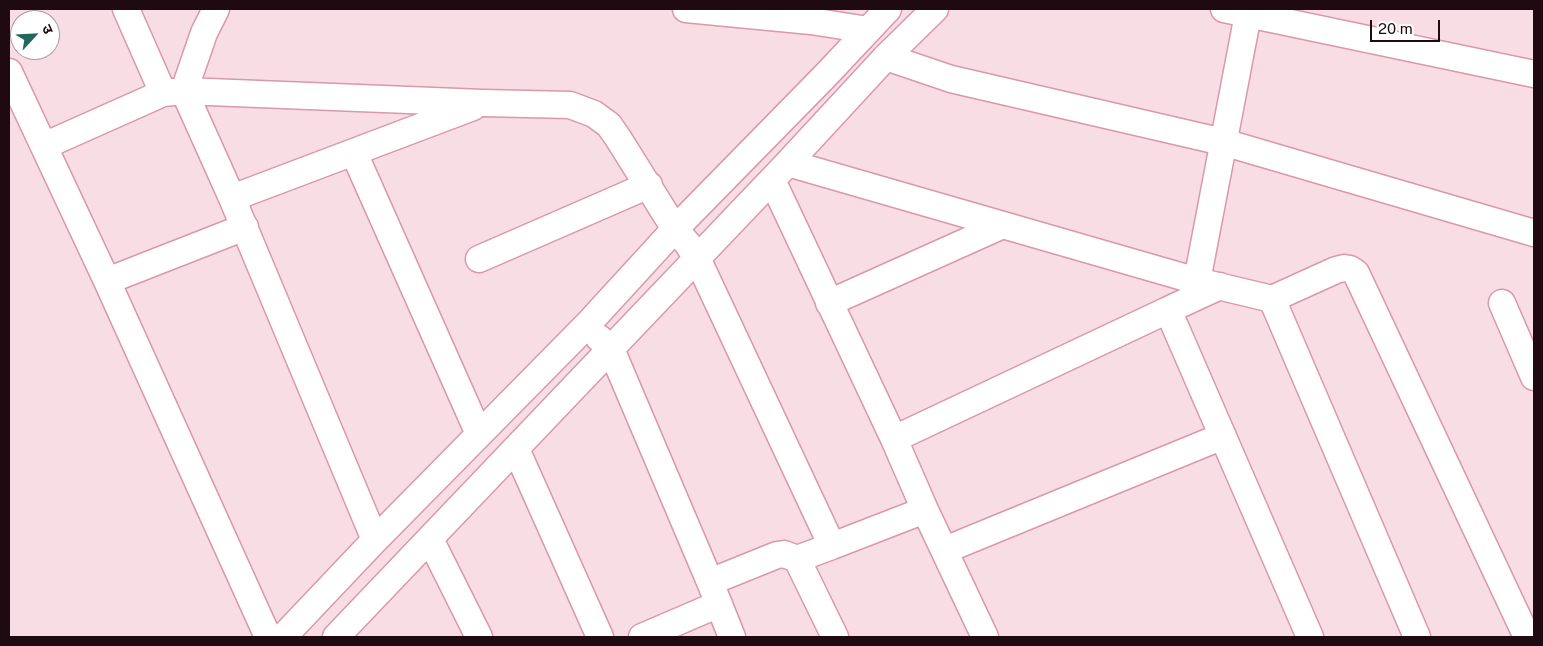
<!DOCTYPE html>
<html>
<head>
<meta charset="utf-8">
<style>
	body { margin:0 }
	#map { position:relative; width:1543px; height:646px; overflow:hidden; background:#f9dde5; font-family:"Public Sans","Noto Sans Devanagari",sans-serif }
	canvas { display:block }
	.frame { position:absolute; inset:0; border:10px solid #200a12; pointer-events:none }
	.north { position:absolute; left:10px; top:10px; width:50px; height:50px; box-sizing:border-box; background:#fff; border:1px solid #a69da0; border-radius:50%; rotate:65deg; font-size:14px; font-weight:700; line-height:20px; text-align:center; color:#200a12 }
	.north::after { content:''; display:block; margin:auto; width:18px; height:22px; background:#21675b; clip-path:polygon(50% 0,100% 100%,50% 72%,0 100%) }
	.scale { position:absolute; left:1370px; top:20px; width:70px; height:22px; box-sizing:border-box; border:2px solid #200a12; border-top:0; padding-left:6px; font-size:15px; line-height:18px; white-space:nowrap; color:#200a12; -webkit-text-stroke:4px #fff; paint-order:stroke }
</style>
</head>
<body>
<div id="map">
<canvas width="1543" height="646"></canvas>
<div class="frame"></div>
<div class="north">उ</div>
<div class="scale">20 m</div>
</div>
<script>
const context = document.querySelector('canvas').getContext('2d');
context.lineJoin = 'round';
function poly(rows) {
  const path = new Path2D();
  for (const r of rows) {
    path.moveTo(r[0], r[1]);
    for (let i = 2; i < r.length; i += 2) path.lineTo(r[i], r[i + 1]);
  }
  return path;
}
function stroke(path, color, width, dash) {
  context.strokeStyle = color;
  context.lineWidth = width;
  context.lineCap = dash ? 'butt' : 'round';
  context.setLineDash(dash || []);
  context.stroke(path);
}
const minor = poly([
	[126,9,163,93],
	[216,9,204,33,184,91,232,198,375,540,283,637],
	[686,9,811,21,868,30],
	[1224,9,1534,74],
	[1249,9,1197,281,1272,299,1417,637],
	[886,57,951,79,1223,142,1534,233],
	[9,72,107,281,268,637],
	[44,146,163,93,184,91,483,103,570,105,594,114,609,125,618,138,675,229,687,243,697,258,832,546,797,559,835,637],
	[354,153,479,434],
	[788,163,1197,281],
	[772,180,894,439],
	[232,198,473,107],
	[479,259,649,185],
	[107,281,245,227],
	[1220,286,1168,310,1310,637],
	[1272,299,1336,270,1344,268,1350,269,1356,273,1527,637],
	[829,303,1003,225],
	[1502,303,1534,377],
	[599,338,611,349,710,582,732,637],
	[516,449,600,637],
	[430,539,479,637],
	[375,540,587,325,675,229,827,74,888,9],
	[832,546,925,510],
	[945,550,1223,436],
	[710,582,777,555,784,554,797,559],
	[336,637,788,163,886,57,935,9],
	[642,637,719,604],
	[985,637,925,510,894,439,1168,310]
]);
stroke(minor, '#d998ac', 29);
stroke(minor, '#fff', 26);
</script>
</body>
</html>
